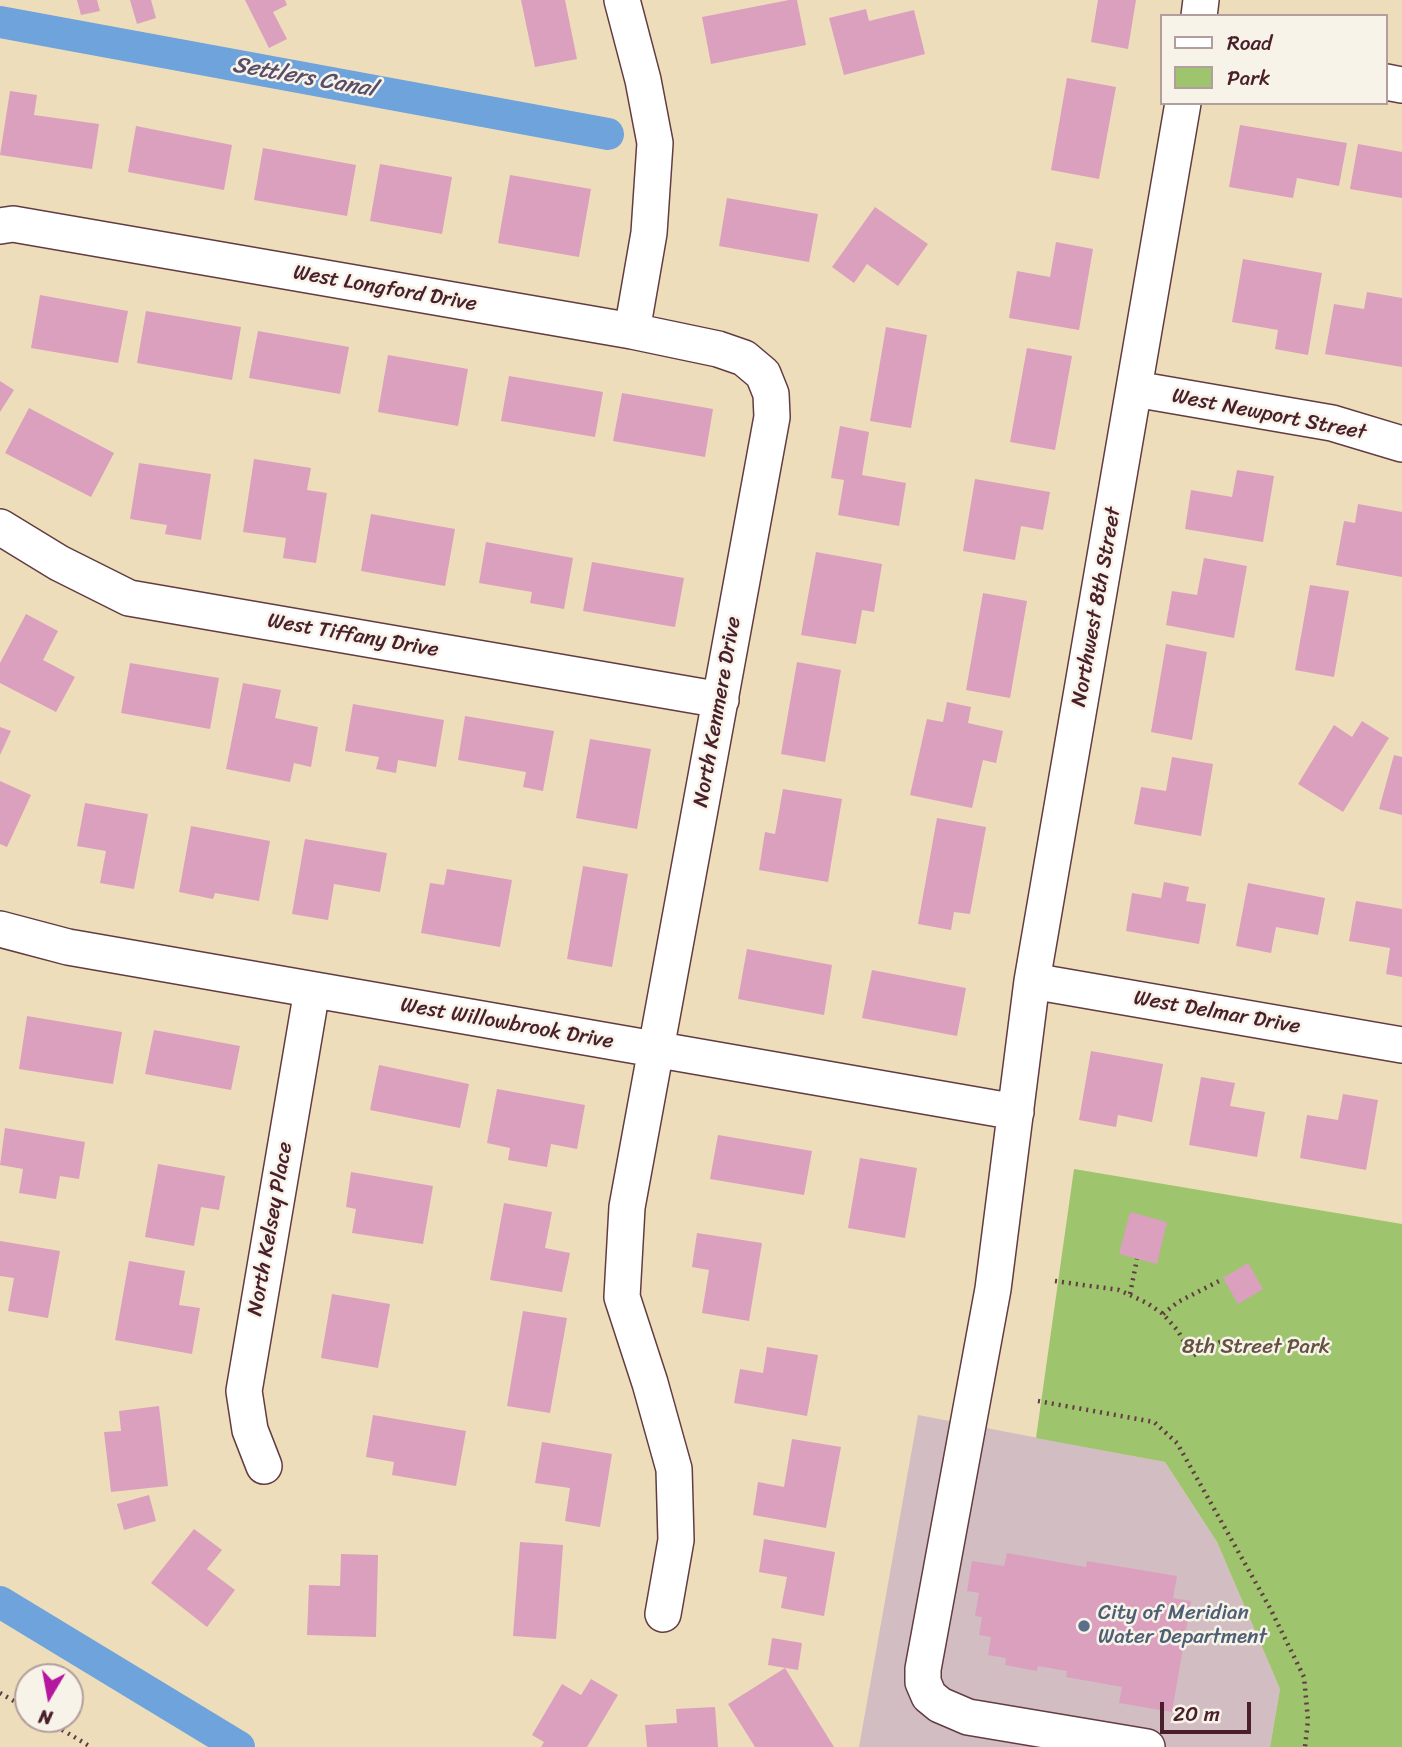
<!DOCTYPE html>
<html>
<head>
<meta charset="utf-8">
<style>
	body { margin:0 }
	#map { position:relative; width:1402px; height:1747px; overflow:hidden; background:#edb; font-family:Sriracha,sans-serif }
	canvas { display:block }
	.legend { position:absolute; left:1160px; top:14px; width:228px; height:91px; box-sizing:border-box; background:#f7f3e8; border:2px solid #b29e9c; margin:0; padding:9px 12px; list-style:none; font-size:21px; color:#4a1f2b }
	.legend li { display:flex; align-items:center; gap:14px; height:35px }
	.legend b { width:35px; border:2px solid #b29e9c }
	.north { position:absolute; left:14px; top:1663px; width:70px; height:70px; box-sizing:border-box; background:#f7f3e8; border:2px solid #b29e9c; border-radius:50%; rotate:190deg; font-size:19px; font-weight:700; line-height:28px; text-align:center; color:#4a1f2b }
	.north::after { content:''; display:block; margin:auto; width:24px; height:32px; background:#b5179e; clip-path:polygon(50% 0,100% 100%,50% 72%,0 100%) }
	.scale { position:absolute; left:1160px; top:1702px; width:91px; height:32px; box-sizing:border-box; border:4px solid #4a1f2b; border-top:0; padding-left:9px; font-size:21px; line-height:24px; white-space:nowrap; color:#4a1f2b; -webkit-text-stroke:5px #f7f3e8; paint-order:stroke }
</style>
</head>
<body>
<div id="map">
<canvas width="1402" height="1747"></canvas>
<ul class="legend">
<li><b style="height:9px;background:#fff"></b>Road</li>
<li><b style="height:19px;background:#9fc46e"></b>Park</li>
</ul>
<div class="north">N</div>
<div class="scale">20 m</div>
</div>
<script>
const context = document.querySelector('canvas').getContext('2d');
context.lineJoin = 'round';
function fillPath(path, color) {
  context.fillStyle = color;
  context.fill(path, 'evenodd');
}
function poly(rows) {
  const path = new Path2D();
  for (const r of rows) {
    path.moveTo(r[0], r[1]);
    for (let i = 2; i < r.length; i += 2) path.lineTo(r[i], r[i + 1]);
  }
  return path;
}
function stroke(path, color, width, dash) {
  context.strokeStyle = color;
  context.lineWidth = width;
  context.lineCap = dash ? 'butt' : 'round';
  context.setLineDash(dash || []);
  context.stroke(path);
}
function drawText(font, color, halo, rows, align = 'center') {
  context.font = font + ' Sriracha,sans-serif';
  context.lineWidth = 5;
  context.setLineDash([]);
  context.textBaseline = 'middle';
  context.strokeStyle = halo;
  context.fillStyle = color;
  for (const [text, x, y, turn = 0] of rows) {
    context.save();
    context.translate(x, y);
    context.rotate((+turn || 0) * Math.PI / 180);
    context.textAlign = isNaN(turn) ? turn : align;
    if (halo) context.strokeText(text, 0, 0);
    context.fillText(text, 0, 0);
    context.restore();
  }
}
const industrial = poly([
	[918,1415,1165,1462,1217,1542,1280,1689,1270,1747,859,1747]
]);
const green = poly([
	[1074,1169,1402,1224,1402,1747,1270,1747,1280,1689,1217,1542,1165,1462,1036,1438]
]);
const canal = poly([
	[0,22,608,134],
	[0,1602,239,1747]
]);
const building = poly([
	[77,0,97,0,100,11,81,15],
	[130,0,151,0,156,18,137,24],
	[245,0,285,0,287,5,273,12,287,39,269,48],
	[521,0,565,0,577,59,535,67],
	[789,0,797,0,806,45,711,64,702,17],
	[1098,0,1136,0,1128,49,1091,42],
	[866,9,869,21,914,10,925,54,844,75,829,18],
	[1067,78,1116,87,1099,179,1051,170],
	[10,91,37,95,34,115,99,124,92,169,0,155],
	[1240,125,1347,143,1339,186,1297,178,1293,198,1229,187],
	[136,126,232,145,224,190,128,172],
	[1358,144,1402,152,1402,198,1350,189],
	[263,148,356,165,347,216,254,200],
	[380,164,452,177,442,234,370,221],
	[510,175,591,189,579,257,498,243],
	[727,198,818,214,809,262,719,246],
	[875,207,928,244,898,286,867,264,854,283,832,267],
	[1056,242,1093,249,1079,330,1009,318,1017,271,1050,277],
	[1243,259,1322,273,1308,355,1275,349,1278,330,1232,322],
	[1367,292,1402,298,1402,367,1325,354,1334,304,1364,309],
	[40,295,128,311,118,363,31,348],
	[146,311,241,327,232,380,137,363],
	[886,327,927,335,911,428,870,421],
	[258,331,349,347,340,394,249,378],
	[1027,348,1072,356,1055,450,1010,442],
	[388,355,468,369,458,426,378,412],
	[509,376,603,392,595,437,501,421],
	[0,381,14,390,0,412],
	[622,393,713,409,705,457,613,441],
	[29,408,114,453,91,497,5,453],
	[840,426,869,432,862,475,906,483,899,526,838,515,844,480,831,478],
	[254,459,311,468,307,490,327,493,316,563,283,558,286,538,243,532],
	[139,463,211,474,201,540,165,534,167,525,130,519],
	[1237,470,1274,476,1263,542,1185,529,1191,490,1232,497],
	[975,479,1050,492,1043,530,1021,526,1015,560,963,551],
	[1358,504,1402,512,1402,577,1336,565,1344,521,1355,523],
	[371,514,455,529,445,586,361,571],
	[486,542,573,558,564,609,530,603,532,592,479,583],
	[816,552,882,564,874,612,862,610,856,644,801,635],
	[1204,558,1247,566,1234,638,1166,625,1172,591,1197,595],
	[592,562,684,578,675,627,583,611],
	[1310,585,1349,591,1334,677,1295,670],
	[983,593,1027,601,1010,698,966,690],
	[26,614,58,631,43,660,75,677,56,712,0,683,0,663],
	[1166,644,1207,652,1192,740,1151,732],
	[797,662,841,670,825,762,781,754],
	[130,663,219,678,210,729,121,713],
	[243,683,281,690,275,718,318,727,311,767,294,763,290,782,226,769],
	[947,702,971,707,968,723,1003,731,996,763,983,760,972,808,910,795,927,719,943,722],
	[353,704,444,720,436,767,398,760,396,773,376,769,379,757,345,751],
	[465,716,554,731,543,791,523,787,526,772,458,760],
	[1362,721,1389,738,1343,812,1298,784,1334,725,1352,737],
	[0,727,11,731,0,755],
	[590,739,651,749,637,829,576,818],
	[1394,755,1402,757,1402,815,1379,809],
	[1172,757,1213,764,1201,836,1134,824,1141,787,1166,791],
	[0,781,31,795,7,847,0,844],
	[783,789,842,799,828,882,759,870,765,832,775,834],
	[85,803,148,814,134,889,100,883,106,851,77,846],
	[937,818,986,827,970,914,954,912,951,930,918,924],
	[191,826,270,841,259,901,215,893,213,899,179,892],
	[305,839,387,853,380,892,334,884,328,920,292,914],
	[583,866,628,874,612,967,567,959],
	[447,869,512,880,500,947,421,933,430,883,444,885],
	[1164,882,1189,887,1186,901,1206,904,1199,944,1126,931,1132,893,1161,898],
	[1248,883,1325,898,1318,935,1276,927,1271,953,1236,946],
	[1356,901,1402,909,1402,977,1386,974,1390,948,1349,941],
	[747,949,832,965,824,1015,738,999],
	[872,970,966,988,957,1036,862,1018],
	[27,1016,122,1032,113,1084,19,1069],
	[154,1030,240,1046,231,1090,145,1074],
	[1091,1051,1163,1064,1152,1122,1118,1115,1116,1127,1079,1120],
	[379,1065,469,1084,460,1128,370,1110],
	[1201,1077,1235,1083,1230,1106,1265,1112,1257,1157,1189,1145],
	[497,1089,585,1105,577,1149,551,1144,547,1167,508,1160,510,1148,487,1143],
	[1343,1094,1378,1100,1366,1170,1300,1158,1307,1115,1338,1120],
	[5,1128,85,1142,79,1179,60,1176,56,1199,19,1193,23,1169,0,1165],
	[718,1135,812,1151,804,1195,710,1179],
	[860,1158,917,1168,905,1238,848,1228],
	[158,1164,225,1176,219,1210,201,1207,194,1246,145,1237],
	[351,1172,433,1186,423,1244,352,1233,356,1209,346,1207],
	[504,1203,552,1212,545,1248,570,1253,562,1292,490,1280],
	[1130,1212,1167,1222,1157,1264,1119,1254],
	[697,1233,762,1243,749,1321,702,1313,709,1270,692,1267],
	[0,1241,60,1251,48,1318,8,1311,14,1278,0,1276],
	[129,1261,185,1271,179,1305,200,1308,192,1354,115,1340],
	[1248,1263,1263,1289,1238,1304,1223,1278],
	[332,1294,390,1304,378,1368,321,1358],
	[523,1311,567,1318,550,1413,507,1406],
	[767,1347,818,1355,807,1416,734,1403,740,1369,763,1373],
	[159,1406,168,1486,111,1492,104,1432,121,1431,119,1411],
	[373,1415,466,1431,456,1486,392,1475,394,1462,366,1457],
	[792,1439,841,1447,826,1528,753,1515,758,1482,784,1487],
	[542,1442,612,1454,600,1527,565,1521,570,1488,535,1483],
	[149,1495,156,1521,124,1530,117,1504],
	[194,1529,222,1550,207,1569,235,1590,207,1627,151,1583],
	[764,1539,835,1552,824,1616,781,1608,787,1577,759,1572],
	[520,1542,563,1545,556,1639,513,1636],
	[1007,1553,1086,1567,1087,1561,1177,1576,1173,1598,1191,1601,1172,1712,1119,1703,1122,1687,1066,1677,1067,1671,1038,1666,1037,1671,1005,1665,1006,1658,988,1655,991,1637,979,1635,982,1617,975,1616,979,1593,967,1591,972,1561,1004,1566],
	[341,1554,378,1555,376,1637,307,1635,309,1585,340,1586],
	[772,1638,802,1643,798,1670,768,1665],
	[785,1668,834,1747,755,1747,728,1704],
	[591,1679,618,1695,587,1747,541,1747,544,1742,532,1735,562,1684,581,1695],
	[715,1707,718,1747,647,1747,645,1725,677,1723,676,1709]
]);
const path = poly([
	[1055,1281,1119,1290,1147,1303,1163,1314,1178,1331,1192,1356,1222,1341],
	[1130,1294,1137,1259],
	[1163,1314,1178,1302,1223,1279],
	[1038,1401,1154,1422,1177,1443,1270,1608,1304,1677,1308,1720,1305,1747],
	[0,1693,28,1709],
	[44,1719,91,1747]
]);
const minor = poly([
	[622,0,643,80,655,143,649,233,632,331],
	[1199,16,1201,0],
	[1386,82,1402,85],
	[0,226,13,224,632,331,718,349,744,358,763,374,771,394,772,417,627,1207,622,1297,650,1383,674,1469,676,1540,663,1614],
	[1135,389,1332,423,1402,444],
	[0,527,59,563,129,598,721,700],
	[0,929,68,947,1016,1112],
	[1032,981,1402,1045],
	[264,1466,250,1430,244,1391,312,990],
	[1147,1747,968,1717,940,1705,929,1696,923,1682,923,1669,993,1289,1032,981,1183,103]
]);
const markers = [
	[1084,1626,7,"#5c6f8a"]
];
const streetNames = [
	["West Longford Drive",385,289,10],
	["West Newport Street",1269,415,11],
	["Northwest 8th Street",1097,607,-80],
	["West Tiffany Drive",353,636,10],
	["North Kenmere Drive",718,712,-80],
	["West Delmar Drive",1217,1013,10],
	["West Willowbrook Drive",507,1024,10],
	["North Kelsey Place",271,1229,-80]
];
const parkNames = [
	["8th Street Park",1256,1348]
];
const serviceNames = [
	["City of Meridian",1098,1614],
	["Water Department",1098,1638]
];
const waterNames = [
	["Settlers Canal",304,78,10]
];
fillPath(industrial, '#d2bec2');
fillPath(green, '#9fc46e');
stroke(canal, '#6ea3db', 32);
fillPath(building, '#daa0be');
stroke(minor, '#633c41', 38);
stroke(path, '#633c41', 4.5, [2, 5]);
stroke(minor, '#fff', 35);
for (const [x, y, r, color] of markers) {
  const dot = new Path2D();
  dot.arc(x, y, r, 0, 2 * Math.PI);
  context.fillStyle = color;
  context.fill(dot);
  stroke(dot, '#f7f3e8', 2.5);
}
drawText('21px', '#4a1f2b', '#f7f3e8', streetNames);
drawText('21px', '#64513f', '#f7f3e8', parkNames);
drawText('21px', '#4e5e75', '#f7f3e8', serviceNames, 'left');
drawText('italic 23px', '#574d69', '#f7f3e8', waterNames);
</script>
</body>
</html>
